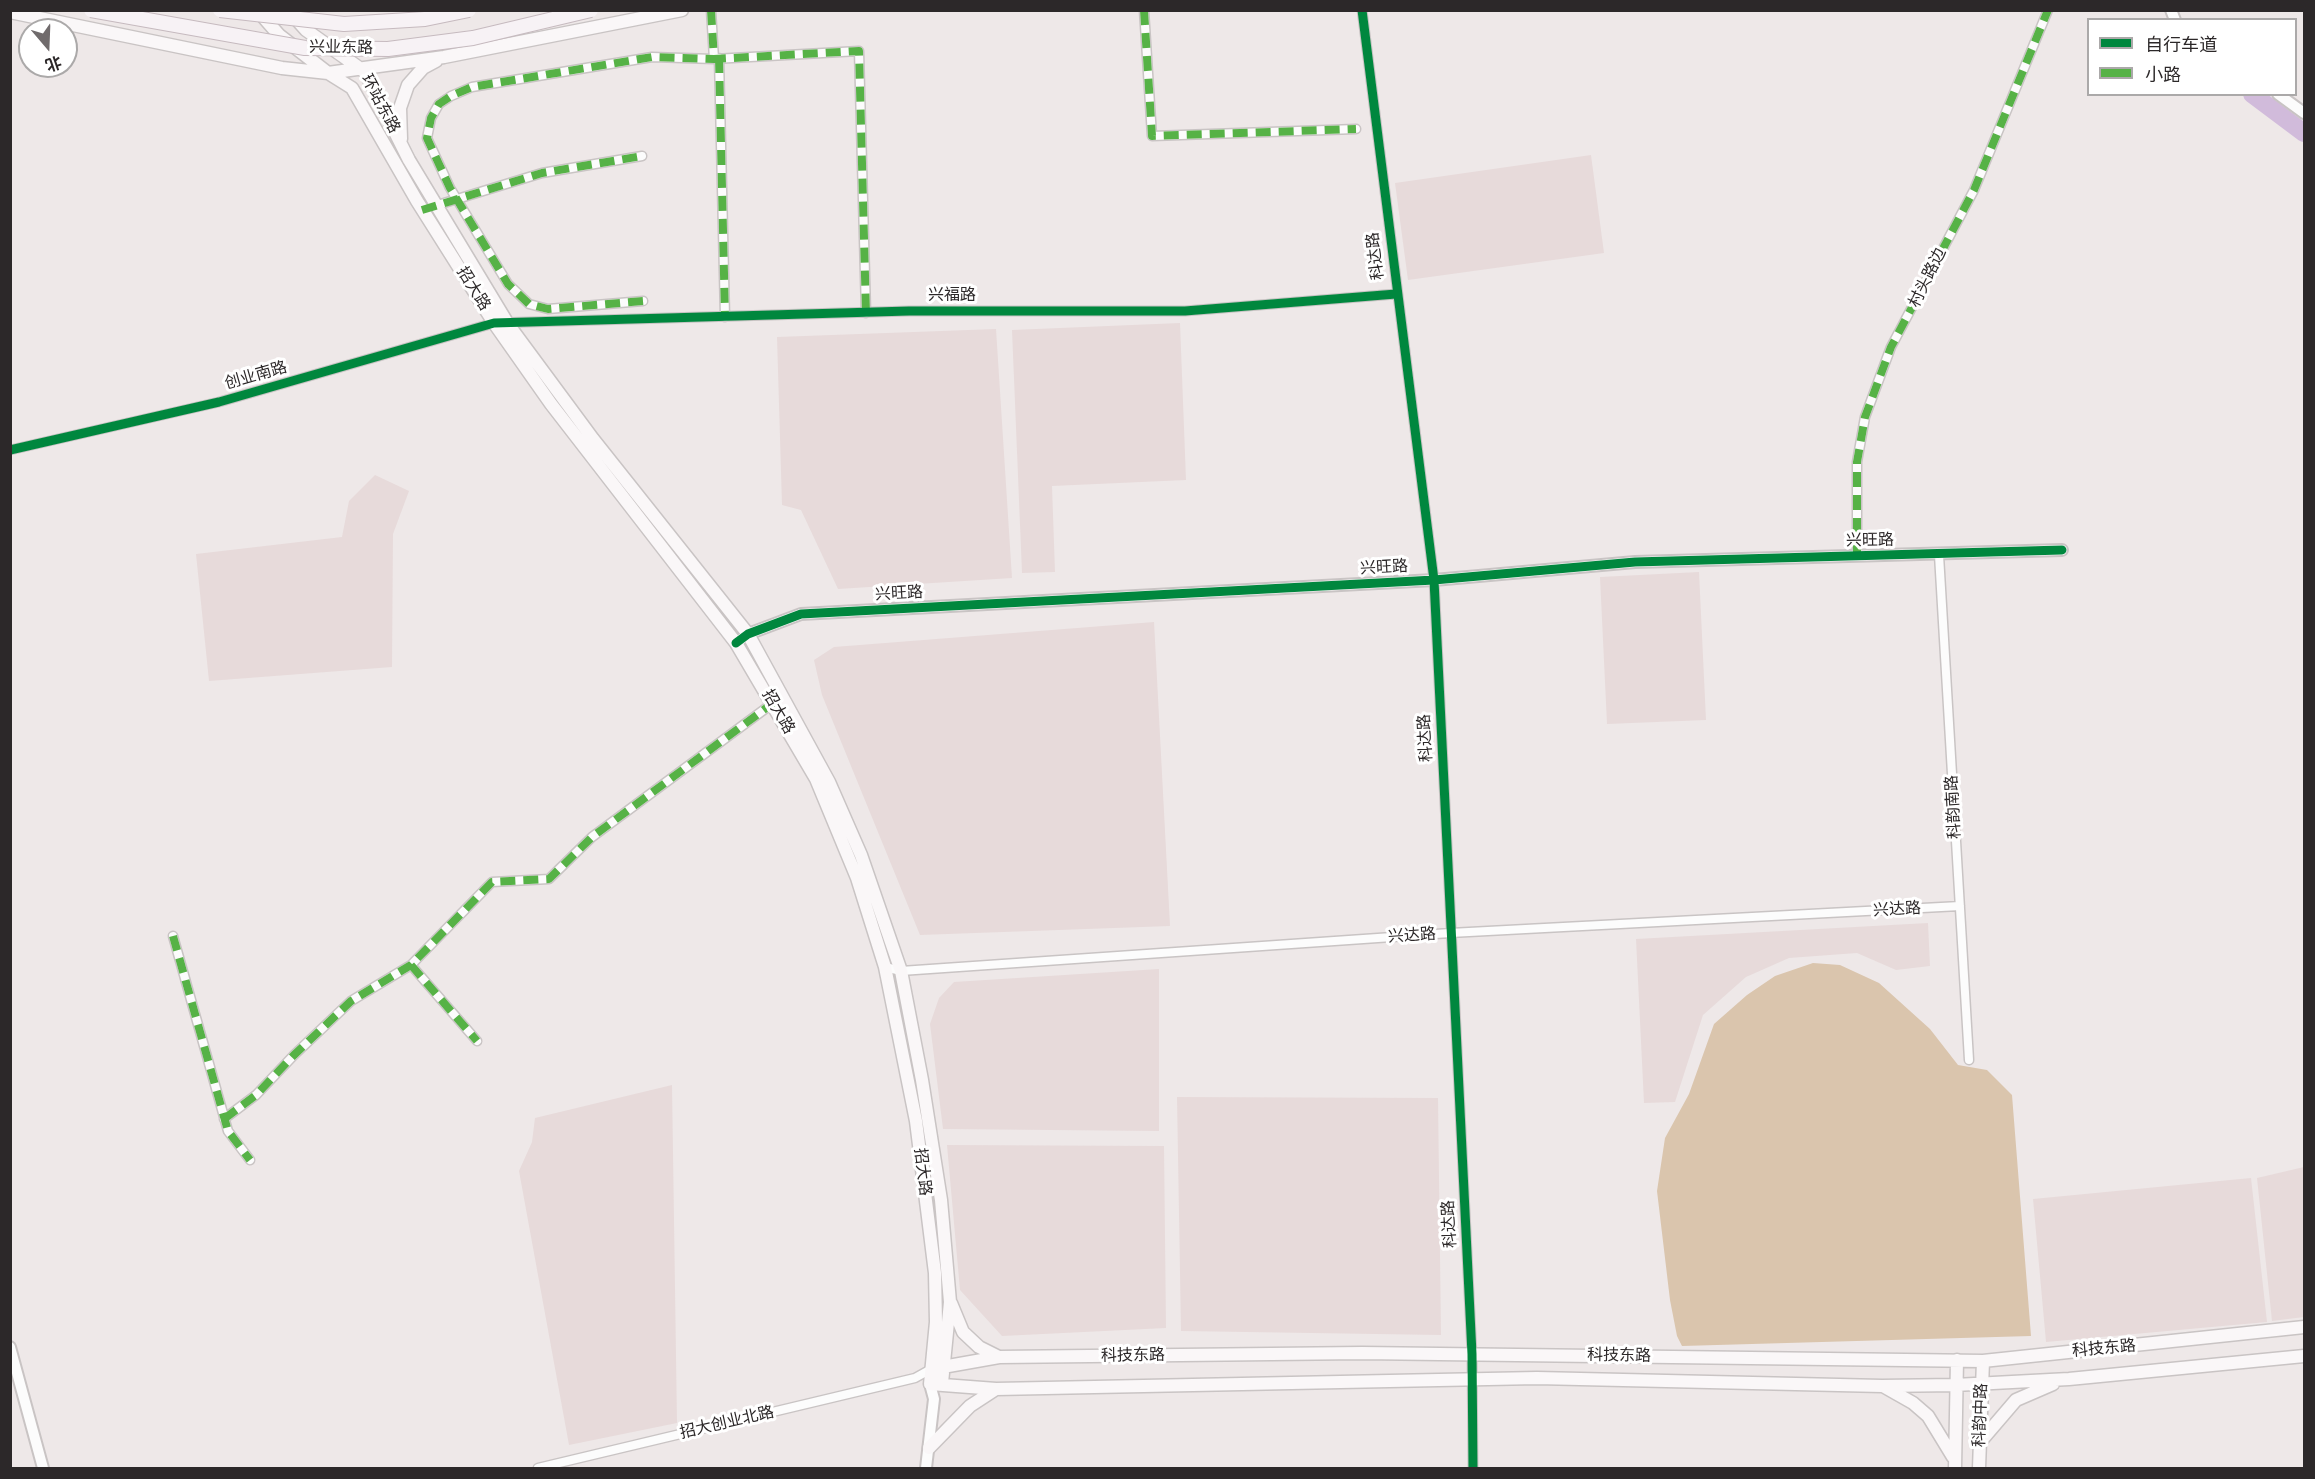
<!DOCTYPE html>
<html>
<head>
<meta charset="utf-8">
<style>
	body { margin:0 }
	#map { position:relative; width:2315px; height:1479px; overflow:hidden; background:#eee8e8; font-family:Signika,"Noto Sans SC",sans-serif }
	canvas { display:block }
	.frame { position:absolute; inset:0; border:12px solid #2c2829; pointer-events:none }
	.legend { position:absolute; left:2087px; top:18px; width:210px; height:78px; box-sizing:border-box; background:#fff; border:2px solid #aba9a9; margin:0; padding:8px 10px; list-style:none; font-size:18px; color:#2c2829 }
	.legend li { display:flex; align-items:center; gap:12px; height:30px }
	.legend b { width:30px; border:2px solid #aba9a9 }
	.north { position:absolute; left:18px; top:18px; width:60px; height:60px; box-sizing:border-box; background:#fff; border:2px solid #aba9a9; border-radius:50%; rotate:161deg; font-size:16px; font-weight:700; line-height:24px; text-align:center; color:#2c2829 }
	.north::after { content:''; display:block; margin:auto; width:21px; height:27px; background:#706b6c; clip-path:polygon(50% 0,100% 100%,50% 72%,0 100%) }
</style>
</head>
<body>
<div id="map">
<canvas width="2315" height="1479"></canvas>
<div class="frame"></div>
<ul class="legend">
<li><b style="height:8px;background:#00873e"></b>自行车道</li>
<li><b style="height:8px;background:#56b246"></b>小路</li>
</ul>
<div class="north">北</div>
</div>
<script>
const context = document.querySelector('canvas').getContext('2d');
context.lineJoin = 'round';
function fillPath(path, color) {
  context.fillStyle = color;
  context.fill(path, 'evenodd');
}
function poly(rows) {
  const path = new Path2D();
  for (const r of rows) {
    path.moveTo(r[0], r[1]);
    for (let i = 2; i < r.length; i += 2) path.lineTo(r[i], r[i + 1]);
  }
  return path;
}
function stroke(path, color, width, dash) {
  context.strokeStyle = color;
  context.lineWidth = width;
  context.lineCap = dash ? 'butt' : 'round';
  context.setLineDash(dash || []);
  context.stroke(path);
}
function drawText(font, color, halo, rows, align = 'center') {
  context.font = font + ' Signika,"Noto Sans SC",sans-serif';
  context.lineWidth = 6;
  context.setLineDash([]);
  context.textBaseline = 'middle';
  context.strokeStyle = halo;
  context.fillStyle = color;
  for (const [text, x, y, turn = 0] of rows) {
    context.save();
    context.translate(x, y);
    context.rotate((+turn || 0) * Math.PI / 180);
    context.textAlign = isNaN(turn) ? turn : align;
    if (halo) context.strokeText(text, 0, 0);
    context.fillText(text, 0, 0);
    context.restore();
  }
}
const built = poly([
	[1591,155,1604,253,1408,280,1395,183],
	[1180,323,1186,480,1052,486,1055,572,1022,573,1012,330],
	[996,329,1012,578,838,589,801,510,782,505,777,337],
	[375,475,409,491,393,534,392,667,209,681,196,554,342,537,349,501],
	[1699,572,1706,720,1607,724,1600,577],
	[1154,622,1170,926,920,935,822,695,814,660,834,647],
	[1928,923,1930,966,1896,970,1857,953,1789,958,1746,977,1703,1015,1675,1102,1644,1103,1636,939],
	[1159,969,1159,1131,943,1129,930,1024,939,998,954,982],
	[672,1085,677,1423,569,1445,519,1171,532,1142,535,1118],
	[1177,1097,1438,1098,1441,1335,1181,1331],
	[947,1145,1164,1146,1166,1328,1002,1336,960,1290],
	[2304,1167,2304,1317,2272,1321,2257,1178],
	[2251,1178,2267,1322,2046,1342,2033,1199]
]);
const forest = poly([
	[1813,963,1840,965,1879,983,1930,1029,1958,1065,1987,1070,2012,1095,2031,1336,1682,1346,1677,1336,1670,1300,1657,1191,1665,1138,1689,1094,1714,1024,1747,995,1775,976]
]);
const river = poly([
	[2252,94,2304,133]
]);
const minor = poly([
	[711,10,714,59,859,51,866,313],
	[1144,10,1152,136,1356,129],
	[1362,10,1434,580,1472,1354,1473,1468],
	[719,58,725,317],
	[431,207,542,173,642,156],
	[643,301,548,309,529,304,508,284,450,188,427,138,431,118,439,104,451,96,472,87,652,57,714,59],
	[10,450,219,402,494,323,909,311,1185,311,1396,294],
	[1939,555,1969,1060],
	[1857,556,1857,462,1865,417,1891,347,1974,190,2048,10],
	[173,936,228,1131,250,1160],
	[411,965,477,1041],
	[885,967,901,971,1450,933,1960,906],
	[224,1119,256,1095,294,1055,351,1001,411,965,492,882,549,879,592,837,773,703],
	[538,1468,915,1378,933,1368]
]);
const tertiary = poly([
	[2171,10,2175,20],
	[2278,94,2304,113],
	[736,643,748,634,801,614,1434,580,1635,562,2062,550],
	[10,1347,43,1468],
	[926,1468,934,1399,930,1384]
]);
const secondary = poly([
	[288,10,306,30,365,72,409,160,508,324,593,439,748,634,829,782,861,855,901,971,922,1080,941,1200,950,1302,942,1383],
	[258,11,279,35,328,73,352,88,417,201,494,323,551,404,736,643,816,779,857,878,885,967,916,1121,935,1273,936,1322,930,1384,996,1389,1537,1378,1882,1386,1955,1385,2069,1379,2304,1356],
	[10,12,282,68,328,73,444,57,682,10],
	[401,139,400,108,408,85,423,68,436,61],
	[951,1303,963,1332,979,1347,999,1357],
	[937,1368,999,1357,1362,1353,1983,1361,2304,1327],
	[1883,1386,1913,1403,1928,1416,1953,1457],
	[1980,1442,2016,1400,2053,1384],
	[929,1448,970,1406,996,1389],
	[1955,1468,1957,1360],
	[1979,1468,1983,1361]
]);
const primaryBridge = poly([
	[91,10,305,48,388,49,473,38,591,10],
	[220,10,344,24,425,19,469,10]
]);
const quiet = poly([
	[711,10,714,59,859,51,866,313],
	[1144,10,1152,136,1356,129],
	[719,58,725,317],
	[422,210,542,173,642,156],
	[643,301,548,309,529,304,508,284,450,188,427,138,431,118,439,104,451,96,472,87,652,57,714,59],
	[1857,556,1857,462,1865,417,1891,347,1974,190,2048,10],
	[173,936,228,1131,250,1160],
	[411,965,477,1041],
	[224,1119,256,1095,294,1055,351,1001,411,965,492,882,549,879,592,837,773,703]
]);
const cycleway = poly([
	[1362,10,1434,580,1472,1354,1473,1468],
	[10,450,219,402,494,323,909,311,1185,311,1396,294],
	[736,643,748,634,801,614,1434,580,1635,562,2062,550]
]);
const streetNames = [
	["兴业东路",341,48,1],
	["环站东路",380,104,62],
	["科达路",1376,256,-97],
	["村头路边",1928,278,-64],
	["招大路",473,289,58],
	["兴福路",952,296],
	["创业南路",256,376,-16],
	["兴旺路",1870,541,-1],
	["兴旺路",1384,568,-3],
	["兴旺路",899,594,-3],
	["招大路",778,712,60],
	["科达路",1426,738,-93],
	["科韵南路",1954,807,-93],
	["兴达路",1897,910,-3],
	["兴达路",1412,936,-4],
	["招大路",922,1172,83],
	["科达路",1450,1224,-93],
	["科技东路",2104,1349,-5],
	["科技东路",1133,1356,-1],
	["科技东路",1619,1356,1],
	["科韵中路",1981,1415,-88],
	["招大创业北路",727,1423,-13]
];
fillPath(built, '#e7dada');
fillPath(forest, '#dac5ad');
stroke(river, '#d1bbdb', 18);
stroke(minor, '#c9c4c4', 11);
stroke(tertiary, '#c9c4c4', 14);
stroke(secondary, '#c9c4c4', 15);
stroke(minor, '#fcfcfc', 8);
stroke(tertiary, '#fcfcfc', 10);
stroke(secondary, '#faf7f8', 12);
stroke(primaryBridge, '#c6babf', 16, []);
stroke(primaryBridge, '#f7f2f5', 14);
stroke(quiet, '#56b246', 8, [15, 8]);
stroke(cycleway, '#00873e', 9);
drawText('16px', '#2c2829', '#fff', streetNames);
</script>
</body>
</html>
